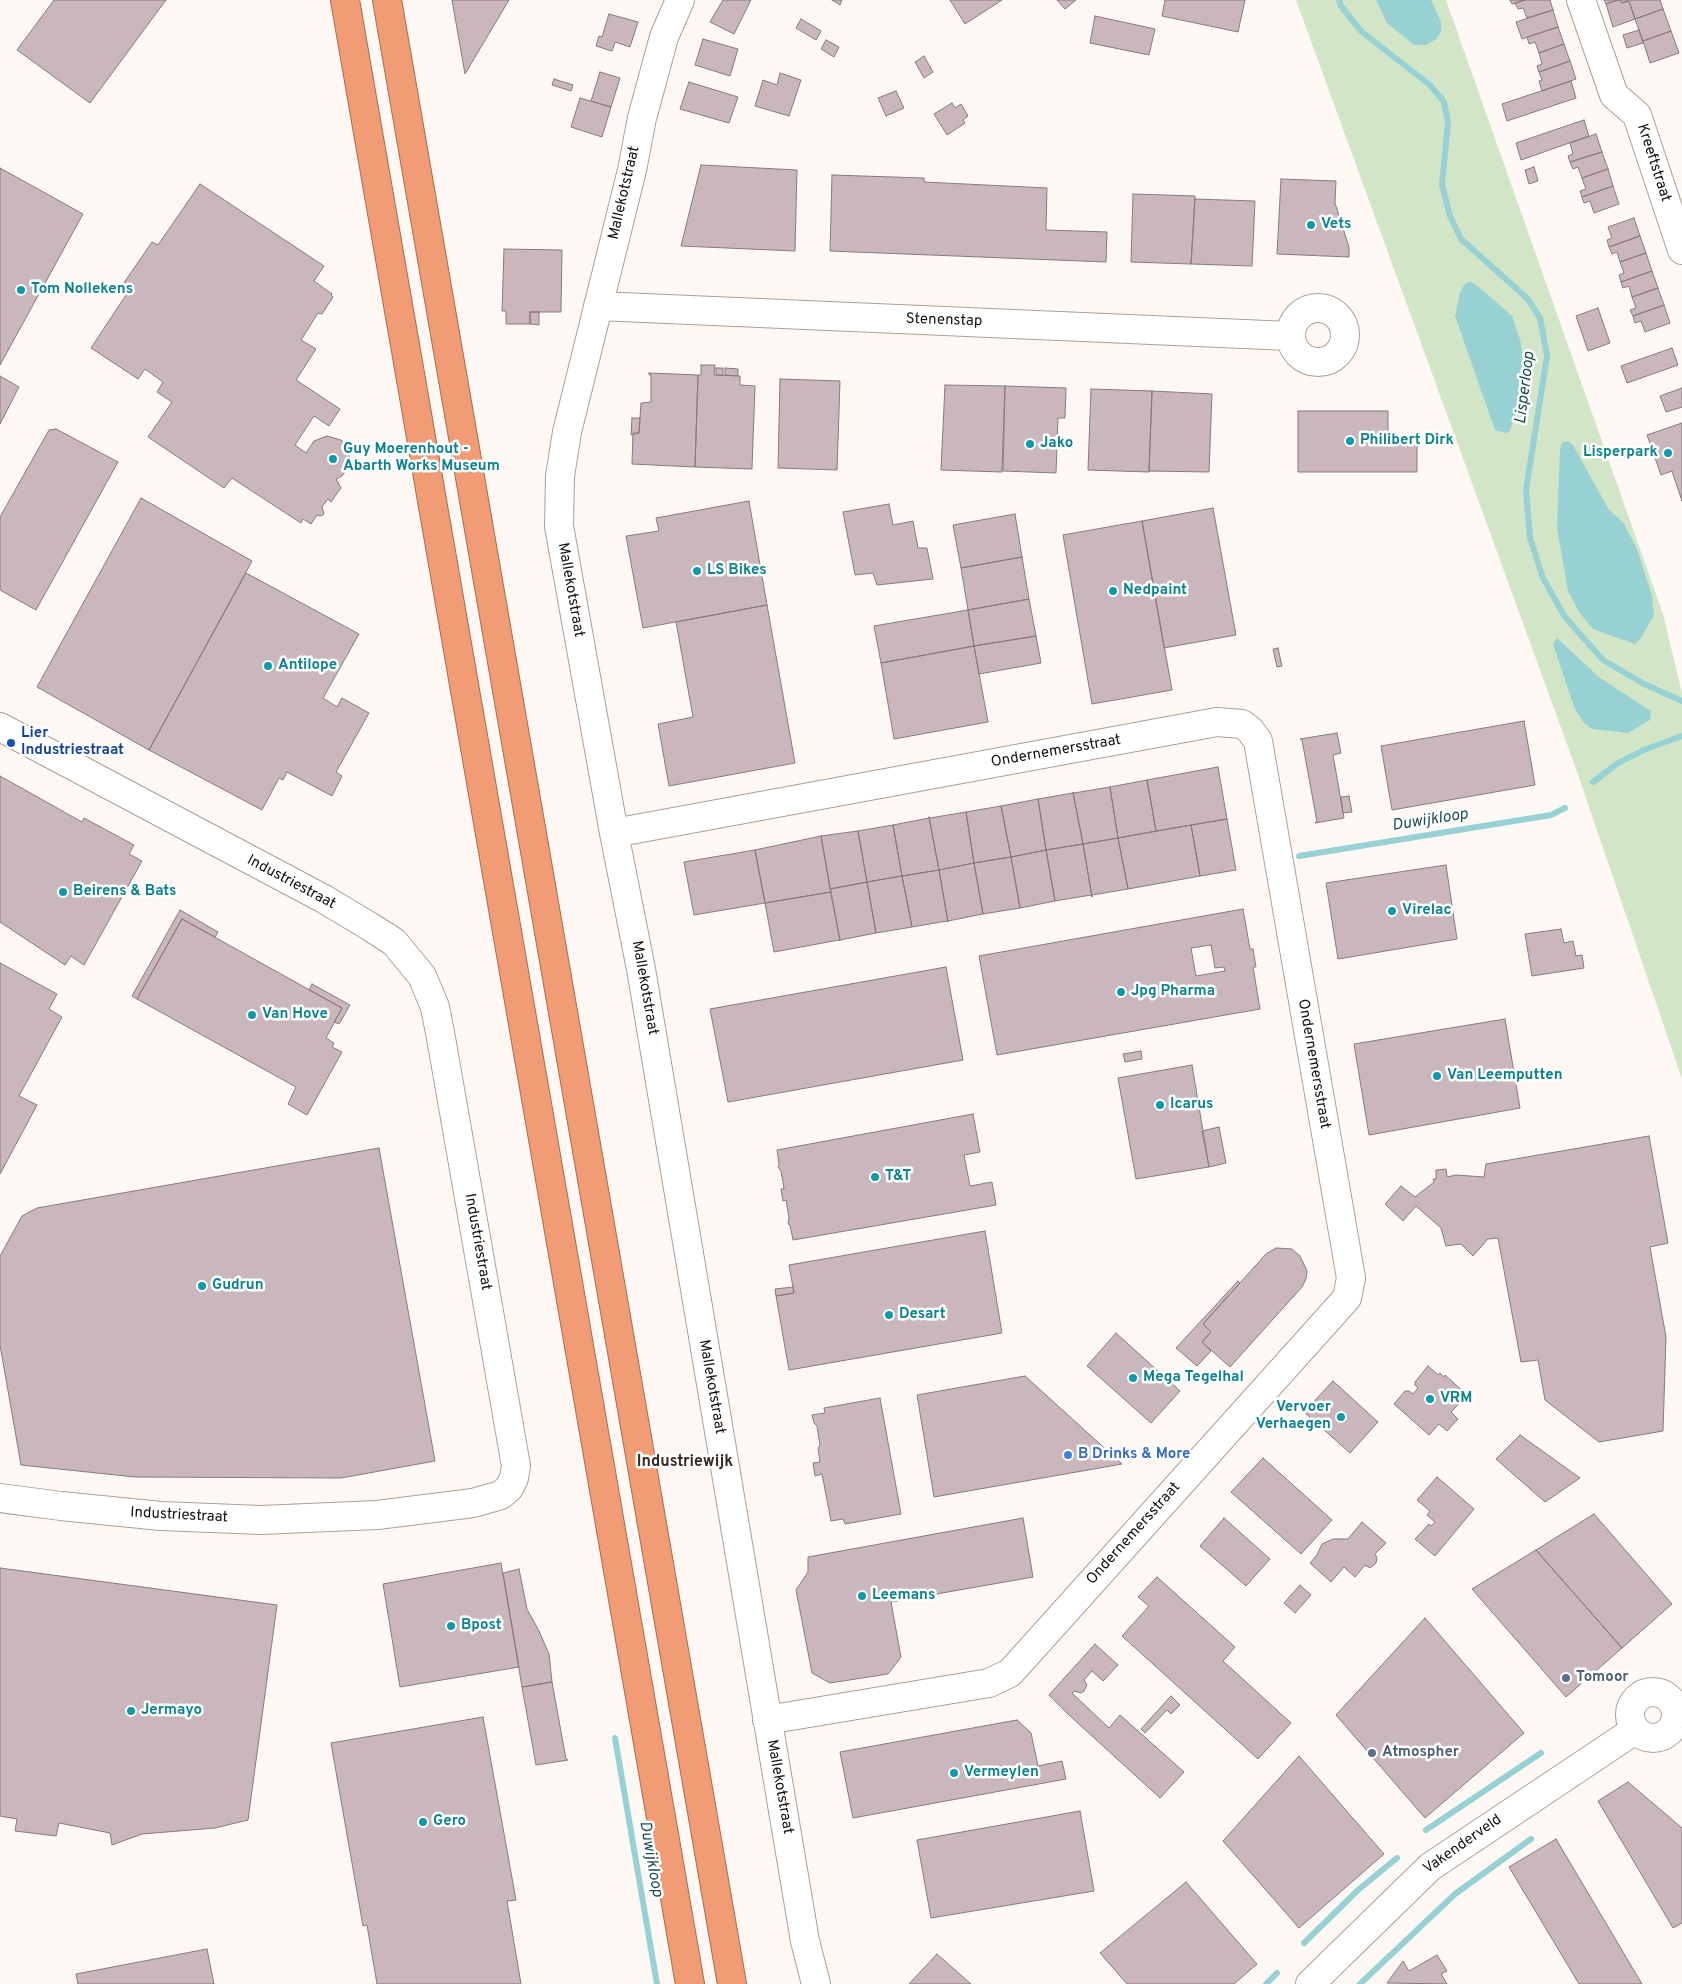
<!DOCTYPE html>
<html>
<head>
<meta charset="utf-8">
<style>
	body { margin:0 }
	canvas { display:block; background:#fef8f4 }
</style>
</head>
<body>
<canvas width="1682" height="1984"></canvas>
<script>
const context = document.querySelector('canvas').getContext('2d');
context.lineJoin = 'round';
function fillPath(path, color) {
  context.fillStyle = color;
  context.fill(path, 'evenodd');
}
function poly(rows) {
  const path = new Path2D();
  for (const r of rows) {
    if (r.length === 3) {
      path.moveTo(r[0] + r[2], r[1]);
      path.arc(r[0], r[1], r[2], 0, 2 * Math.PI);
      continue;
    }
    path.moveTo(r[0], r[1]);
    for (let i = 2; i < r.length; i += 2) path.lineTo(r[i], r[i + 1]);
  }
  return path;
}
function stroke(path, color, width, dash) {
  context.strokeStyle = color;
  context.lineWidth = width;
  context.lineCap = dash ? 'butt' : 'round';
  context.setLineDash(dash || []);
  context.stroke(path);
}
function drawText(font, color, halo, rows, align = 'center') {
  context.font = font + ' Overpass,sans-serif';
  context.lineWidth = 5;
  context.setLineDash([]);
  context.textBaseline = 'middle';
  context.strokeStyle = halo;
  context.fillStyle = color;
  for (const [text, x, y, turn = 0] of rows) {
    context.save();
    context.translate(x, y);
    context.rotate((+turn || 0) * Math.PI / 180);
    context.textAlign = isNaN(turn) ? turn : align;
    if (halo) context.strokeText(text, 0, 0);
    context.fillText(text, 0, 0);
    context.restore();
  }
}
const green = poly([
	[1296,0,1446,0,1663,614,1682,693,1682,1079,1575,766]
]);
const water = poly([
	[1376,0,1431,0,1441,22,1441,32,1436,39,1426,45,1414,45,1387,23],
	[1470,281,1479,287,1512,316,1520,339,1523,360,1520,392,1512,424,1510,431,1505,433,1495,430,1455,316,1460,293,1464,285],
	[1568,441,1573,445,1609,510,1623,522,1637,549,1652,596,1654,615,1641,638,1635,644,1593,629,1579,612,1568,591,1557,528,1560,450,1562,442],
	[1557,638,1600,678,1651,711,1650,720,1628,733,1592,729,1583,722,1574,707,1553,644]
]);
const stream = poly([
	[1339,0,1341,6,1362,32,1430,85,1444,102,1448,122,1442,185,1450,216,1461,239,1528,299,1540,318,1547,356,1526,490,1530,538,1543,578,1565,617,1603,660,1644,684,1682,701],
	[1593,782,1618,763,1646,749,1682,736],
	[1299,856,1551,815,1565,808],
	[615,1738,657,1984],
	[1426,1830,1541,1753],
	[1304,1943,1358,1890,1397,1858],
	[1266,1984,1277,1973],
	[1360,1984,1455,1894,1531,1839]
]);
const building = poly([
	[54,0,166,0,90,103,17,50,54,0],
	[452,0,509,0,465,74,452,0],
	[723,0,751,0,734,34,710,22,723,0],
	[832,0,842,0,840,5,832,0],
	[950,0,1002,0,965,24,950,0],
	[1057,0,1076,0,1065,9,1057,0],
	[1165,0,1245,0,1238,32,1162,16,1165,0],
	[1510,0,1525,0,1512,4,1510,0],
	[1525,0,1550,0,1553,10,1527,18,1523,8,1518,9,1515,3,1525,0],
	[1604,0,1618,0,1606,4,1604,0],
	[1618,0,1620,0,1622,3,1629,1,1635,19,1613,27,1606,4,1618,0],
	[1620,0,1660,0,1663,9,1635,19,1629,1,1622,3,1620,0],
	[1663,9,1671,31,1643,41,1635,19,1663,9],
	[1553,10,1558,27,1522,39,1516,22,1553,10],
	[609,14,638,22,630,47,615,42,612,51,596,46,599,36,602,37,609,14],
	[1095,16,1155,29,1149,55,1090,43,1095,16],
	[801,19,821,31,816,40,796,28,801,19],
	[1558,27,1564,44,1539,53,1535,42,1529,44,1527,37,1558,27],
	[1639,30,1643,43,1627,48,1623,35,1639,30],
	[1671,31,1679,53,1650,63,1643,41,1671,31],
	[703,39,738,49,730,76,695,65,703,39],
	[826,40,839,47,834,57,821,49,826,40],
	[1564,44,1570,61,1539,72,1537,66,1542,64,1539,53,1564,44],
	[924,56,933,72,924,78,915,62,924,56],
	[1570,61,1576,79,1542,91,1539,81,1542,80,1539,72,1570,61],
	[600,72,620,78,611,107,591,101,600,72],
	[780,73,801,80,789,116,755,106,763,80,777,85,780,73],
	[554,79,573,85,571,91,552,85,554,79],
	[1571,81,1576,98,1507,121,1502,104,1571,81],
	[689,82,738,97,729,123,680,109,689,82],
	[896,91,904,108,886,116,878,98,896,91],
	[580,98,611,107,602,137,571,127,580,98],
	[952,103,955,108,961,104,968,116,963,120,965,123,947,135,934,114,952,103],
	[1584,120,1589,136,1521,160,1516,143,1584,120],
	[1596,134,1602,152,1570,162,1568,156,1573,154,1570,143,1596,134],
	[1602,152,1608,169,1582,178,1578,167,1573,169,1570,162,1602,152],
	[701,165,797,170,795,251,681,246,701,165],
	[1534,167,1538,181,1529,184,1525,170,1534,167],
	[0,168,83,214,0,365,0,168],
	[1608,169,1613,186,1582,197,1580,191,1586,189,1582,178,1608,169],
	[832,175,924,178,924,182,1047,188,1046,230,1107,232,1106,262,830,251,832,175],
	[1281,179,1336,181,1335,203,1349,247,1349,257,1277,254,1281,179],
	[200,184,324,266,314,281,332,294,331,295,333,297,322,314,318,313,301,340,316,349,296,380,340,409,329,426,314,416,295,445,306,453,314,441,327,436,341,440,349,450,350,464,342,476,336,479,341,488,331,502,328,499,322,507,324,514,321,516,317,515,311,524,303,519,301,523,232,478,224,488,148,437,172,402,157,392,163,382,145,369,138,379,91,348,128,292,121,287,152,242,158,245,200,184],
	[1613,186,1619,204,1594,213,1590,201,1584,203,1582,197,1613,186],
	[1133,194,1195,196,1191,264,1131,262,1133,194],
	[1195,199,1255,201,1252,266,1191,264,1195,199],
	[1634,218,1640,236,1609,247,1607,240,1612,238,1608,227,1634,218],
	[1640,236,1646,253,1620,262,1617,252,1612,254,1609,247,1640,236],
	[504,249,562,250,561,312,530,312,530,324,506,324,506,311,502,311,504,249],
	[1646,253,1652,271,1621,282,1619,275,1624,273,1620,262,1646,253],
	[1652,271,1658,288,1632,297,1629,286,1623,288,1621,282,1652,271],
	[1658,288,1664,305,1633,316,1630,310,1636,308,1632,297,1658,288],
	[1664,305,1670,323,1645,332,1641,321,1635,323,1633,316,1664,305],
	[1598,308,1610,343,1588,351,1576,316,1598,308],
	[530,312,539,312,539,325,530,324,530,312],
	[1672,348,1678,365,1627,383,1621,366,1672,348],
	[701,365,715,365,714,375,740,376,740,385,755,386,752,469,695,467,698,375,701,375,701,365],
	[716,368,723,368,723,375,716,375,716,368],
	[725,368,738,369,738,376,725,375,725,368],
	[649,373,698,375,695,467,632,464,633,433,639,433,641,403,651,402,651,375,649,375,649,373],
	[0,376,19,387,0,424,0,376],
	[780,379,840,381,837,470,778,468,780,379],
	[945,385,1005,386,1002,472,941,470,945,385],
	[1005,386,1066,388,1065,418,1058,418,1056,473,1003,471,1005,386],
	[1682,388,1682,407,1666,412,1660,396,1682,388],
	[1091,389,1152,391,1149,472,1088,470,1091,389],
	[1152,391,1212,394,1209,472,1149,471,1152,391],
	[1298,411,1388,411,1388,441,1417,442,1417,472,1298,472,1298,411],
	[632,418,640,418,639,433,631,435,632,418],
	[1682,423,1682,501,1672,471,1661,475,1647,435,1682,423],
	[56,429,118,462,36,610,0,590,0,517,49,430,56,429],
	[141,498,252,561,149,750,37,687,141,498],
	[749,501,767,605,643,628,626,536,659,531,656,518,749,501],
	[889,504,893,525,913,521,918,548,927,548,933,579,877,585,873,573,855,575,843,512,889,504],
	[1213,508,1236,635,1164,648,1142,521,1213,508],
	[1015,514,1022,557,961,568,953,525,1015,514],
	[1142,521,1172,690,1092,704,1063,535,1142,521],
	[1022,557,1029,599,968,610,961,568,1022,557],
	[246,573,359,634,323,698,337,707,342,698,369,713,336,772,342,776,332,796,287,772,283,780,279,778,262,810,149,750,246,573],
	[1029,599,1036,636,974,646,968,610,1029,599],
	[767,605,795,763,669,786,658,724,693,717,676,622,767,605],
	[968,610,974,646,881,663,874,626,968,610],
	[1036,636,1041,663,979,674,974,646,1036,636],
	[974,646,988,722,894,739,881,663,974,646],
	[1278,648,1282,666,1277,667,1273,649,1278,648],
	[1524,721,1535,785,1392,810,1381,746,1524,721],
	[1337,733,1341,753,1333,755,1344,818,1315,823,1317,822,1302,740,1300,739,1337,733],
	[1218,767,1227,819,1156,831,1147,780,1218,767],
	[0,776,82,822,84,818,134,845,129,854,142,861,84,965,71,956,65,965,0,922,0,776],
	[1147,780,1156,831,1118,838,1110,787,1147,780],
	[1110,787,1118,838,1083,844,1073,792,1074,793,1110,787],
	[1073,793,1083,844,1046,850,1038,799,1073,793],
	[1349,796,1352,812,1343,813,1341,797,1349,796],
	[1038,799,1046,850,1011,857,1001,806,1038,799],
	[1001,806,1011,857,974,863,966,812,1001,806],
	[966,812,974,863,939,870,929,817,930,818,966,812],
	[929,817,939,870,902,876,893,825,929,818,929,817],
	[1227,819,1236,870,1200,876,1191,825,1227,819],
	[893,825,902,876,867,882,858,831,893,825],
	[1191,825,1200,876,1128,889,1118,838,1191,825],
	[858,831,867,882,830,889,821,836,858,831],
	[821,836,831,892,765,903,755,850,821,836],
	[1118,838,1128,889,1092,895,1092,897,1083,844,1118,838],
	[1083,844,1092,897,1091,895,1055,901,1046,850,1083,844],
	[755,850,765,903,694,915,684,862,755,850],
	[1046,850,1055,901,1020,908,1011,857,1046,850],
	[1011,857,1020,908,983,914,974,863,1011,857],
	[974,863,983,914,948,921,948,922,939,870,974,863],
	[1446,865,1457,939,1338,959,1326,883,1446,865],
	[939,870,948,922,947,921,912,927,902,876,939,870],
	[902,876,912,927,876,933,867,882,902,876],
	[867,882,876,933,840,940,830,889,867,882],
	[831,892,840,941,839,940,774,952,765,903,831,892],
	[1243,909,1250,949,1253,949,1256,967,1253,967,1260,1009,997,1055,979,956,1243,909],
	[1211,945,1215,968,1224,967,1225,971,1196,976,1191,948,1211,945],
	[180,910,218,932,215,937,182,919,137,999,132,996,180,910],
	[182,919,342,1008,326,1038,334,1043,332,1047,342,1052,307,1115,288,1104,296,1087,137,999,182,919],
	[1561,929,1564,943,1573,941,1576,956,1582,955,1584,968,1532,976,1525,934,1561,929],
	[0,963,57,994,49,1009,62,1017,19,1096,37,1105,0,1174,0,963],
	[946,967,963,1060,728,1102,710,1009,946,967],
	[312,984,350,1005,339,1024,334,1022,342,1008,309,990,312,984],
	[1505,1019,1520,1108,1369,1135,1354,1044,1505,1019],
	[1141,1051,1142,1059,1125,1062,1123,1054,1141,1051],
	[1192,1065,1209,1167,1136,1179,1118,1078,1192,1065],
	[973,1114,980,1152,964,1155,970,1186,992,1182,996,1205,793,1240,790,1225,788,1224,789,1218,786,1200,783,1201,781,1189,784,1189,781,1171,778,1167,779,1164,777,1150,973,1114],
	[1219,1127,1226,1163,1209,1167,1202,1131,1219,1127],
	[1649,1136,1668,1243,1650,1247,1666,1337,1663,1431,1599,1442,1545,1400,1538,1360,1521,1362,1498,1238,1488,1239,1473,1256,1461,1244,1446,1246,1441,1228,1416,1206,1403,1221,1385,1204,1401,1186,1415,1197,1434,1182,1433,1179,1436,1179,1436,1170,1446,1169,1447,1177,1456,1175,1484,1177,1486,1164,1649,1136],
	[379,1148,435,1461,341,1478,135,1477,21,1465,0,1345,0,1256,22,1216,37,1208,379,1148],
	[985,1231,1002,1333,789,1370,776,1296,794,1293,789,1265,985,1231],
	[1276,1248,1292,1249,1300,1256,1307,1271,1306,1279,1302,1287,1230,1367,1202,1342,1211,1332,1203,1324,1266,1254,1276,1248],
	[1238,1281,1240,1283,1203,1324,1211,1332,1202,1342,1211,1351,1197,1366,1176,1348,1238,1281],
	[793,1287,794,1293,776,1296,775,1289,793,1287],
	[1116,1333,1180,1391,1151,1423,1087,1366,1116,1333],
	[1428,1366,1438,1375,1440,1373,1444,1377,1445,1375,1467,1395,1451,1412,1458,1419,1447,1431,1439,1424,1429,1435,1394,1404,1405,1391,1409,1391,1413,1394,1418,1388,1415,1385,1415,1382,1428,1366],
	[1025,1376,1122,1464,934,1497,917,1395,1025,1376],
	[1333,1381,1378,1422,1350,1453,1304,1412,1333,1381],
	[880,1398,901,1514,845,1524,843,1519,831,1521,822,1474,815,1476,813,1463,820,1462,818,1448,820,1445,817,1426,814,1423,812,1415,825,1413,824,1408,880,1398],
	[1520,1435,1580,1478,1545,1502,1496,1459,1520,1435],
	[1263,1458,1332,1520,1301,1554,1231,1492,1263,1458],
	[1437,1477,1474,1509,1435,1556,1415,1539,1429,1524,1431,1526,1435,1522,1427,1515,1430,1511,1417,1500,1437,1477],
	[1594,1514,1672,1604,1622,1648,1536,1550,1594,1514],
	[1023,1518,1033,1577,891,1602,901,1657,888,1674,830,1683,812,1673,796,1590,808,1572,808,1557,1023,1518],
	[1224,1518,1270,1559,1246,1586,1200,1546,1224,1518],
	[1362,1522,1386,1543,1375,1554,1377,1558,1376,1563,1370,1568,1365,1565,1355,1577,1344,1567,1331,1582,1310,1563,1317,1555,1322,1544,1333,1539,1348,1539,1362,1522],
	[1536,1550,1622,1648,1566,1697,1472,1589,1536,1550],
	[501,1563,519,1667,400,1687,383,1584,501,1563],
	[0,1568,277,1605,248,1820,215,1828,142,1834,112,1845,110,1833,59,1823,56,1836,15,1831,17,1819,0,1816,0,1568],
	[519,1569,527,1609,539,1631,549,1654,552,1682,522,1687,503,1573,519,1569],
	[1157,1577,1235,1647,1223,1661,1291,1723,1258,1759,1122,1636,1149,1606,1138,1597,1157,1577],
	[1300,1585,1311,1595,1295,1613,1284,1603,1300,1585],
	[1425,1618,1524,1733,1425,1818,1336,1715,1425,1618],
	[1095,1644,1118,1665,1103,1681,1092,1671,1084,1680,1087,1685,1084,1691,1081,1693,1074,1691,1072,1693,1109,1728,1120,1715,1184,1772,1160,1798,1069,1715,1049,1695,1095,1644],
	[552,1682,566,1759,568,1760,536,1765,522,1687,552,1682],
	[1171,1696,1180,1705,1171,1714,1167,1710,1145,1733,1141,1729,1171,1696],
	[483,1717,516,1900,507,1901,521,1984,377,1984,367,1925,363,1926,331,1743,483,1717],
	[1017,1720,1031,1733,1038,1766,1062,1761,1066,1779,853,1818,840,1752,1017,1720],
	[1299,1756,1384,1854,1299,1928,1223,1841,1299,1756],
	[1628,1782,1682,1828,1682,1923,1673,1928,1598,1801,1628,1782],
	[1080,1811,1094,1891,931,1918,917,1840,1080,1811],
	[1556,1839,1642,1984,1579,1984,1509,1867,1556,1839],
	[1186,1882,1257,1964,1234,1984,1127,1984,1100,1953,1186,1882],
	[207,1949,214,1984,78,1984,76,1974,207,1949],
	[937,1954,971,1984,909,1984,937,1954],
	[1437,1955,1447,1971,1441,1974,1447,1984,1387,1983,1403,1961,1409,1971,1437,1955]
]);
const minor = poly([
	[680,0,664,37,642,118,632,170,567,432,560,476,559,526,614,833,641,969,805,1941,816,1984],
	[1581,0,1614,95,1637,115,1682,250],
	[598,306,1290,336],
	[1318,335,27],
	[0,727,324,899,369,926,394,942,422,976,435,1007,441,1038,516,1466,514,1478,509,1488,501,1495,473,1503,377,1515,261,1520,161,1516,61,1506,0,1498],
	[614,833,1217,722,1242,724,1250,730,1258,741,1351,1278,1347,1298,1010,1673,989,1683,767,1720],
	[1653,1715,23],
	[1310,1984,1430,1867,1635,1730]
]);
const highway = poly([
	[345,0,690,1984],
	[387,0,732,1984]
]);
const markers = [
	[1311,225,5,"#0f9aa8"],
	[21,290,5,"#0f9aa8"],
	[1350,441,5,"#0f9aa8"],
	[1030,444,5,"#0f9aa8"],
	[1668,453,5,"#0f9aa8"],
	[333,459,5,"#0f9aa8"],
	[697,571,5,"#0f9aa8"],
	[1113,591,5,"#0f9aa8"],
	[268,666,5,"#0f9aa8"],
	[11,743,5,"#1a4fb4"],
	[63,892,5,"#0f9aa8"],
	[1392,911,5,"#0f9aa8"],
	[1121,992,5,"#0f9aa8"],
	[252,1015,5,"#0f9aa8"],
	[1437,1076,5,"#0f9aa8"],
	[1160,1105,5,"#0f9aa8"],
	[875,1177,5,"#0f9aa8"],
	[202,1286,5,"#0f9aa8"],
	[889,1315,5,"#0f9aa8"],
	[1133,1378,5,"#0f9aa8"],
	[1430,1399,5,"#0f9aa8"],
	[1341,1417,5,"#0f9aa8"],
	[1068,1455,5,"#3f7fe0"],
	[862,1596,5,"#0f9aa8"],
	[451,1626,5,"#0f9aa8"],
	[1566,1678,5,"#5c6f8a"],
	[131,1711,5,"#0f9aa8"],
	[1372,1753,5,"#5c6f8a"],
	[954,1773,5,"#0f9aa8"],
	[423,1822,5,"#0f9aa8"]
];
const streetNames = [
	["Kreeftstraat",1653,163,72],
	["Mallekotstraat",625,193,-77],
	["Stenenstap",944,321,2],
	["Mallekotstraat",570,590,80],
	["Ondernemersstraat",1056,752,-10],
	["Industriestraat",291,883,28],
	["Mallekotstraat",644,988,80],
	["Ondernemersstraat",1313,1064,80],
	["Industriestraat",477,1242,80],
	["Mallekotstraat",711,1387,80],
	["Industriestraat",179,1516,3],
	["Ondernemersstraat",1134,1534,-48],
	["Mallekotstraat",779,1787,80],
	["Vakenderveld",1463,1845,-35]
];
const cultureNames = [
	["Vets",1321,225],
	["Tom Nollekens",31,290],
	["Philibert Dirk",1360,441],
	["Jako",1040,444],
	["Guy Moerenhout -",343,450],
	["Abarth Works Museum",343,467],
	["Lisperpark",1658,453,"right"],
	["LS Bikes",707,571],
	["Nedpaint",1123,591],
	["Antilope",278,666],
	["Beirens & Bats",73,892],
	["Virelac",1402,911],
	["Jpg Pharma",1131,992],
	["Van Hove",262,1015],
	["Van Leemputten",1447,1076],
	["Icarus",1170,1105],
	["T&T",885,1177],
	["Gudrun",212,1286],
	["Desart",899,1315],
	["Mega Tegelhal",1143,1378],
	["VRM",1440,1399],
	["Vervoer",1331,1408,"right"],
	["Verhaegen",1331,1425,"right"],
	["Leemans",872,1596],
	["Bpost",461,1626],
	["Jermayo",141,1711],
	["Vermeylen",964,1773],
	["Gero",433,1822]
];
const transitNames = [
	["Lier",21,734],
	["Industriestraat",21,751]
];
const shopNames = [
	["B Drinks & More",1078,1455]
];
const serviceNames = [
	["Tomoor",1576,1678],
	["Atmospher",1382,1753]
];
const waterNames = [
	["Lisperloop",1526,388,-83],
	["Duwijkloop",1430,821,-9],
	["Duwijkloop",650,1859,80]
];
const neighbourhoodNames = [
	["Industriewijk",685,1463]
];
fillPath(green, '#d2e6c7');
fillPath(water, '#98d1d4');
stroke(stream, '#98d1d4', 6);
fillPath(building, '#c9b7bd');
stroke(building, '#89797e', 1);
stroke(minor, '#ad9f95', 30);
stroke(highway, '#a46b50', 30);
stroke(minor, '#fff', 28);
stroke(highway, '#f19c74', 28);
for (const [x, y, r, color] of markers) {
  const dot = new Path2D();
  dot.arc(x, y, r, 0, 2 * Math.PI);
  context.fillStyle = color;
  context.fill(dot);
  stroke(dot, '#fff', 2);
}
drawText('15px', '#16110e', '#fff', streetNames);
drawText('bold 15px', '#0d838f', '#fff', cultureNames, 'left');
drawText('bold 15px', '#164399', '#fff', transitNames, 'left');
drawText('bold 15px', '#366cbe', '#fff', shopNames, 'left');
drawText('bold 15px', '#4e5e75', '#fff', serviceNames, 'left');
drawText('italic 16px', '#184b4e', '#fff', waterNames);
drawText('bold 16px', '#372b23', '#fff', neighbourhoodNames);
</script>
</body>
</html>
